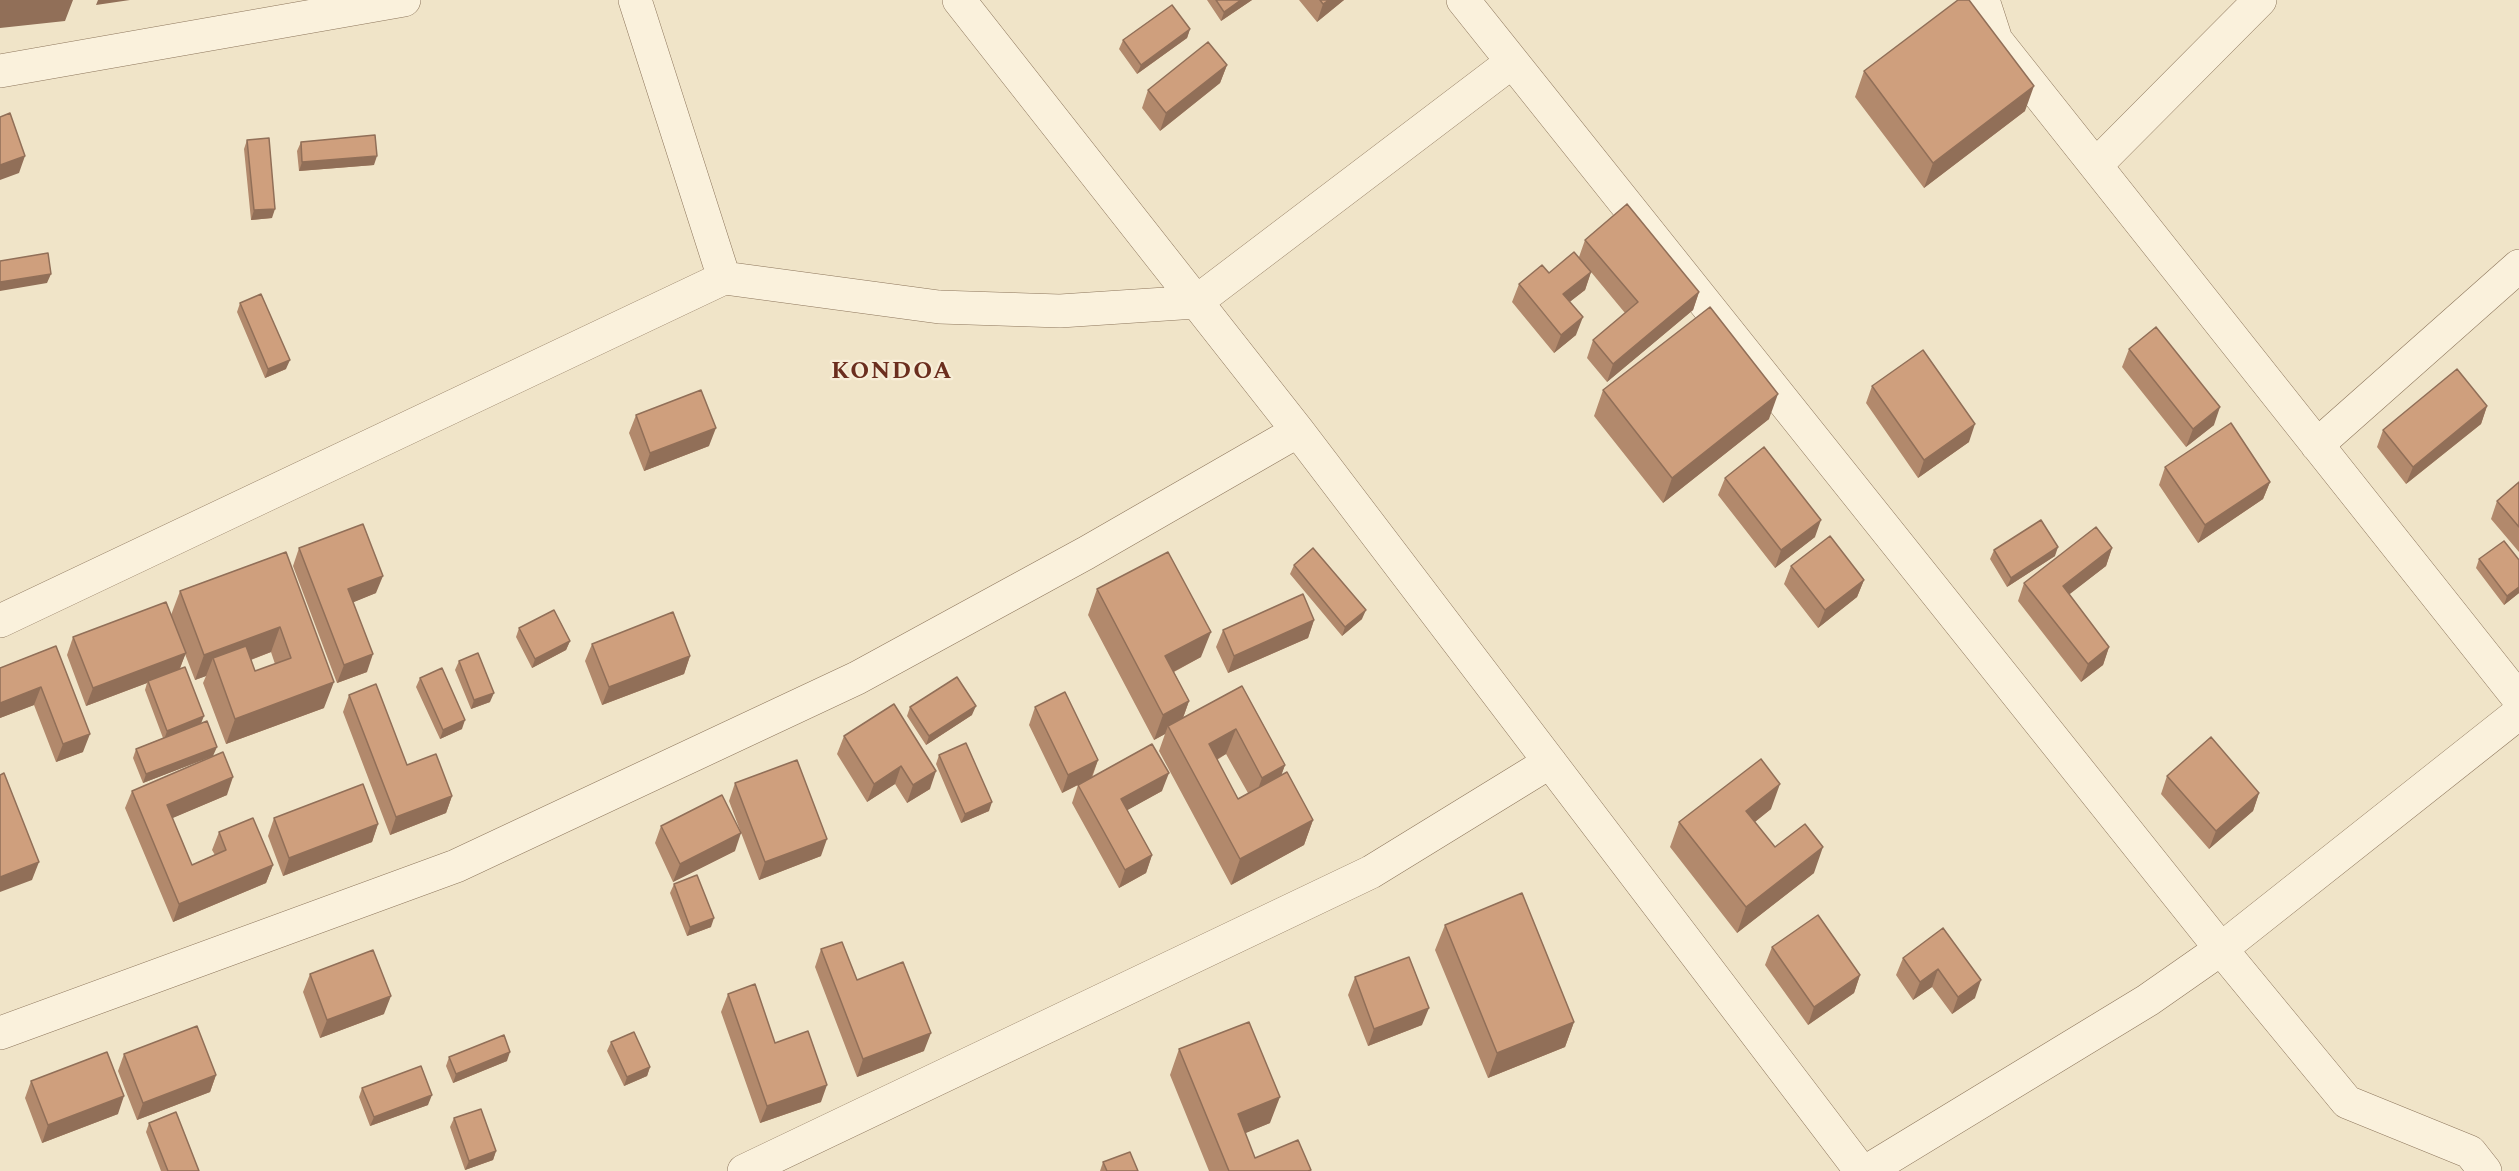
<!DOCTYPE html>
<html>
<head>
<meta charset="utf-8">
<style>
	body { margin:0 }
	canvas { display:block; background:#f0e4c8 }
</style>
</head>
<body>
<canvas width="2519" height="1171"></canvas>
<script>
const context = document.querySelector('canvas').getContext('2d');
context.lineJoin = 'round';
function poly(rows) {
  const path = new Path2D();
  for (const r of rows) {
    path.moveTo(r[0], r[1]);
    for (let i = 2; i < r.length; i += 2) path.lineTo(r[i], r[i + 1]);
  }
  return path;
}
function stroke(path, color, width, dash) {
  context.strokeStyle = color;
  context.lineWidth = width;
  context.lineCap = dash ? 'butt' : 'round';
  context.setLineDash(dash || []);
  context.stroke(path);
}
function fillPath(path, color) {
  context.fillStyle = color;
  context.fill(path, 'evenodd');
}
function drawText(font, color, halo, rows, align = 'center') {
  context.font = font + ' Spectral,serif';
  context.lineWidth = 4.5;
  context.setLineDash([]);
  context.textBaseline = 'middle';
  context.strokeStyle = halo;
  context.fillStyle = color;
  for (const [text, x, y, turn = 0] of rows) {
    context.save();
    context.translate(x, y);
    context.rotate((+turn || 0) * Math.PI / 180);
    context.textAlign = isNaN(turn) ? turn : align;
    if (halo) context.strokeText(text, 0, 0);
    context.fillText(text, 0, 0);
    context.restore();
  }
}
const street = poly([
	[959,0,1298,431,1861,1171],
	[1463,0,2221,949,2347,1102,2470,1152,2485,1171],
	[1983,0,1996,40,2519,699],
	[0,71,404,0],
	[2096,165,2260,0],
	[724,278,939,307,1060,311,1196,302,1512,62],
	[2317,445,2519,266],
	[0,621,724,278,635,0],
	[0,1033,456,866,857,678,1086,553,1298,431],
	[744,1171,1371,872,1550,762],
	[1867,1171,2148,1000,2221,949,2519,713]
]);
const wall = poly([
	[1207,0,1252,0,1221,21],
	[1299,0,1344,0,1317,22],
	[1190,29,1187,38,1137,74,1119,49,1123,40],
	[1227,65,1220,83,1160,131,1142,108,1148,90],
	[1864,71,2025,111,1924,188,1855,97],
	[247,140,272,218,251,220,244,149],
	[301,142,374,165,299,171,297,151],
	[1585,240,1699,292,1693,310,1607,382,1587,358,1593,340,1625,313,1591,272,1585,290,1569,302,1576,335,1554,353,1512,302,1519,284,1549,273,1579,257],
	[240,303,286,369,265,378,237,312],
	[2129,349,2214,425,2186,447,2122,367],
	[1872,386,1969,442,1918,478,1866,403],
	[1603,390,1769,419,1663,503,1594,416],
	[2487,406,2481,424,2406,484,2377,447,2383,430],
	[636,415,709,446,644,471,629,433],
	[2165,467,2270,482,2263,499,2198,543,2159,485],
	[1725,478,1815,537,1775,568,1718,495],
	[2519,482,2519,552,2491,519,2497,501],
	[299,548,376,593,353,602,367,672,337,683,293,566],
	[2112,548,2106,566,2069,594,2109,647,2103,665,2081,682,2018,601,2024,583],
	[1994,550,2055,556,2007,587,1990,559],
	[286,552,324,708,226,744,203,683,206,676,195,680,185,654,180,669,213,756,143,783,133,758,136,749,163,738,145,690,147,683,86,706,67,655,73,637,171,615,180,591],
	[271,652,275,664,255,671,251,660],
	[2479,559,2519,560,2519,593,2504,605,2476,568],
	[1294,565,1362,619,1342,636,1290,574],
	[1791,566,1864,580,1857,597,1818,628,1784,584],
	[1097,589,1201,657,1174,672,1189,701,1183,718,1242,686,1285,765,1281,775,1313,820,1304,845,1231,885,1159,751,1165,734,1154,740,1088,615],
	[1226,754,1248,793,1238,799,1217,760],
	[1314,620,1308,638,1228,673,1216,647,1223,630],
	[519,628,570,641,566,650,532,668,516,637],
	[592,644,690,656,684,674,602,705,585,661],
	[56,646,83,752,56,762,34,705,0,718,0,668],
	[459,661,490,702,471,709,455,670],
	[420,678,462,729,440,739,416,687],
	[349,695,407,765,452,796,446,813,390,835,343,712],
	[894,704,930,789,907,803,895,784,867,802,837,754,844,736],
	[910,707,972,715,926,745,907,716],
	[1035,707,1098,760,1092,778,1162,791,1127,810,1152,855,1146,873,1119,888,1072,803,1078,785,1088,780,1062,793,1029,725],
	[939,755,989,811,961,823,936,764],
	[2167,776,2259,793,2253,811,2209,849,2161,794],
	[735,783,821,856,759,880,729,801],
	[132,791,227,795,172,818,192,865,215,855,212,850,219,832,273,865,266,883,173,922,125,808],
	[1771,809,1755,822,1775,847,1814,873,1737,933,1670,847,1679,822],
	[274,818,378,824,372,842,283,876,268,836],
	[661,826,735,851,673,882,655,843],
	[674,884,711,927,687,936,670,893],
	[1445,925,1574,1022,1565,1047,1488,1078,1435,950],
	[1943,928,1975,998,1952,1014,1932,987,1913,1000,1896,975,1903,958],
	[1772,947,1860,975,1854,993,1808,1025,1765,965],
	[821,949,857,980,924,1051,857,1077,815,967],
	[310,974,384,1014,320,1038,303,992],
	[1355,977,1422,1025,1368,1046,1348,995],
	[728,994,775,1043,821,1102,760,1123,721,1012],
	[611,1042,650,1067,647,1076,624,1086,607,1051],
	[1179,1049,1270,1123,1245,1133,1255,1158,1311,1170,1310,1171,1209,1171,1170,1075],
	[124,1054,216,1075,210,1092,137,1120,118,1071],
	[449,1057,507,1061,453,1083,446,1066],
	[31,1081,118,1114,42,1143,25,1098],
	[362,1088,428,1105,370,1126,359,1097],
	[454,1118,496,1151,493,1160,465,1170,450,1127],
	[149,1123,199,1171,161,1171,146,1132],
	[1103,1162,1138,1171,1100,1171]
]);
const shadedWall = poly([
	[0,0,73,0,65,21,0,28],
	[98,0,130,0,96,5],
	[1241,0,1252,0,1221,21,1224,12],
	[1329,0,1344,0,1317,22,1323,4],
	[1190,29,1187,38,1137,74,1141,65],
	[1227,65,1220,83,1160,131,1166,113],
	[2034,86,2025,111,1924,188,1933,163],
	[25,156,19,173,0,180,0,165],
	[377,156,374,165,299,171,302,162],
	[275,209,272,218,251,220,254,210],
	[1591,272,1585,290,1557,312,1563,294],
	[51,274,47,283,0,291,0,282],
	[1699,292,1693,310,1607,382,1613,364],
	[1583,317,1576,335,1554,353,1561,335],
	[290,360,286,369,265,378,268,369],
	[1778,394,1769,419,1663,503,1672,478],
	[2487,406,2481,424,2406,484,2413,467],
	[2220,407,2214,425,2186,447,2193,429],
	[1975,424,1969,442,1918,478,1924,460],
	[716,428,709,446,644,471,650,453],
	[2270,482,2263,499,2198,543,2205,525],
	[1821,520,1815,537,1775,568,1781,550],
	[2058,547,2055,556,2007,587,2011,578],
	[2112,548,2106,566,2057,604,2063,586],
	[383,576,376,593,342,607,348,589],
	[1864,580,1857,597,1818,628,1825,610],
	[2519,587,2519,593,2504,605,2507,596],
	[1366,610,1362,619,1342,636,1345,627],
	[1314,620,1308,638,1228,673,1234,656],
	[280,627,271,652,218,672,213,658,206,676,195,680,204,655],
	[1211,632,1201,657,1156,681,1165,656],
	[570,641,566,650,532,668,535,659],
	[2109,647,2103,665,2081,682,2088,664],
	[186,653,179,670,148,681,147,683,86,706,93,688],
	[373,654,367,672,337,683,344,665],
	[690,656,684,674,602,705,609,687],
	[334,682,324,708,226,744,235,719],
	[41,687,34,705,0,718,0,703],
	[494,693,490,702,471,709,474,700],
	[1189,701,1180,726,1168,726,1165,734,1154,740,1163,715],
	[976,706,972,715,926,745,929,736],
	[204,716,200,726,164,740,167,731],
	[465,720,462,729,440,739,443,730],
	[1236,729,1226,754,1199,769,1209,744],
	[90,734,83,752,56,762,63,744],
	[217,747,213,756,143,783,146,774],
	[1098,760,1091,778,1062,793,1068,775],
	[1285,765,1276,790,1253,803,1262,778],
	[901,766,895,784,867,802,874,784],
	[936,771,930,789,907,803,913,785],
	[1169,773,1162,791,1115,817,1121,799],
	[233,777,227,795,161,823,167,805],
	[1780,784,1771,809,1737,836,1746,811],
	[2259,793,2253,811,2209,849,2216,831],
	[452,796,446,813,390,835,396,817],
	[992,802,989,811,961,823,965,814],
	[1313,820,1304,845,1231,885,1240,859],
	[378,824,372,842,283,876,289,858],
	[741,833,735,851,673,882,680,864],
	[827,839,821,856,759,880,765,862],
	[1823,847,1814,873,1737,933,1746,907],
	[1152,855,1146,873,1119,888,1125,870],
	[39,862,32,880,0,892,0,877],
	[273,865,266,883,173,922,179,904],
	[714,918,711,927,687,936,690,927],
	[1938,969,1932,987,1913,1000,1920,982],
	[1860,975,1854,993,1808,1025,1814,1007],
	[1981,980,1975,998,1952,1014,1958,997],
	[391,996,384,1014,320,1038,327,1020],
	[1429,1008,1422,1025,1368,1046,1374,1029],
	[1574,1022,1565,1047,1488,1078,1497,1053],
	[931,1033,924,1051,857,1077,863,1059],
	[510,1052,507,1061,453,1083,456,1074],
	[650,1067,647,1076,624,1086,627,1077],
	[216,1075,210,1092,137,1120,143,1103],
	[827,1085,821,1102,760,1123,767,1106],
	[432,1095,428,1105,370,1126,374,1117],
	[124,1096,118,1114,42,1143,48,1125],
	[1280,1097,1270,1123,1229,1140,1238,1114],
	[496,1151,493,1160,465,1170,469,1161]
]);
const building = poly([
	[1216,0,1241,0,1224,12,1216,0],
	[1320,0,1329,0,1323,4,1320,0],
	[1958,0,1969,0,2034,86,1933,163,1864,71,1958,0],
	[1172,5,1190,29,1141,65,1123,40,1172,5],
	[1208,42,1227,65,1166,113,1148,90,1208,42],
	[10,113,25,156,0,165,0,117,10,113],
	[375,135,377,156,302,162,301,142,375,135],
	[269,138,275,209,254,210,247,140,269,138],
	[1627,204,1699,292,1613,364,1593,340,1638,302,1585,240,1627,204],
	[1574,252,1591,272,1563,294,1583,317,1561,335,1519,284,1542,265,1549,273,1574,252],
	[48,253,51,274,0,282,0,261,48,253],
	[261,294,290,360,268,369,240,303,261,294],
	[1710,307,1778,394,1672,478,1603,390,1710,307],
	[2156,327,2220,407,2193,429,2129,349,2156,327],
	[1923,350,1975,424,1924,460,1872,386,1923,350],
	[2457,369,2487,406,2413,467,2383,430,2457,369],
	[701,390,716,428,650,453,636,415,701,390],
	[2231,423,2270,482,2205,525,2165,467,2231,423],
	[1764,447,1821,520,1781,550,1725,478,1764,447],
	[2519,482,2519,527,2497,501,2519,482],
	[2041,520,2058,547,2011,578,1994,550,2041,520],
	[363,524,383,576,348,589,373,654,344,665,299,548,363,524],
	[2096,527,2112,548,2063,586,2109,647,2088,664,2024,583,2096,527],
	[1830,536,1864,580,1825,610,1791,566,1830,536],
	[2504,541,2519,560,2519,587,2507,596,2479,559,2504,541],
	[1313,548,1366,610,1345,627,1294,565,1313,548],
	[286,552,334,682,235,719,213,658,246,646,255,671,291,658,280,627,204,655,180,591,286,552],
	[1168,552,1211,632,1165,656,1189,701,1163,715,1097,589,1168,552],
	[1303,594,1314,620,1234,656,1223,630,1303,594],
	[166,602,186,653,93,688,73,637,166,602],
	[554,610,570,641,535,659,519,628,554,610],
	[673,612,690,656,609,687,592,644,673,612],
	[56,646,90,734,63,744,41,687,0,703,0,668,56,646],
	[478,653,494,693,474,700,459,661,478,653],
	[185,667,204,716,167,731,148,681,185,667],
	[442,668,465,720,443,730,420,678,442,668],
	[957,677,976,706,929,736,910,707,957,677],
	[376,684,407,765,436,754,452,796,396,817,349,695,376,684],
	[1242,686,1285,765,1262,778,1236,729,1209,744,1238,799,1287,772,1313,820,1240,859,1168,726,1242,686],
	[1065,692,1098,760,1068,775,1035,707,1065,692],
	[894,704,936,771,913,785,901,766,874,784,844,736,894,704],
	[207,721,217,747,146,774,136,749,207,721],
	[2211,737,2259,793,2216,831,2167,776,2211,737],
	[966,743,992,802,965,814,939,755,966,743],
	[1152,744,1169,773,1121,799,1152,855,1125,870,1078,785,1152,744],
	[223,752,233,777,167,805,192,865,226,850,219,832,253,818,273,865,179,904,132,791,223,752],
	[1761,759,1780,784,1746,811,1775,847,1805,824,1823,847,1746,907,1679,822,1761,759],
	[797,760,827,839,765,862,735,783,797,760],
	[4,773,39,862,0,877,0,775,4,773],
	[363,784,378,824,289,858,274,818,363,784],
	[722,795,741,833,680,864,661,826,722,795],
	[697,875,714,918,690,927,674,884,697,875],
	[1522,893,1574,1022,1497,1053,1445,925,1522,893],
	[1818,915,1860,975,1814,1007,1772,947,1818,915],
	[1943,928,1981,980,1958,997,1938,969,1920,982,1903,958,1943,928],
	[842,942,857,980,903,962,931,1033,863,1059,821,949,842,942],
	[373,950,391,996,327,1020,310,974,373,950],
	[1409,957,1429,1008,1374,1029,1355,977,1409,957],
	[755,984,775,1043,808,1031,827,1085,767,1106,728,994,755,984],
	[1249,1022,1280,1097,1238,1114,1255,1158,1298,1140,1311,1170,1308,1171,1229,1171,1179,1049,1249,1022],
	[197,1026,216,1075,143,1103,124,1054,197,1026],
	[634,1032,650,1067,627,1077,611,1042,634,1032],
	[504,1035,510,1052,456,1074,449,1057,504,1035],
	[107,1052,124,1096,48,1125,31,1081,107,1052],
	[421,1066,432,1095,374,1117,362,1088,421,1066],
	[481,1109,496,1151,469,1161,454,1118,481,1109],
	[176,1112,199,1171,168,1171,149,1123,176,1112],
	[1130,1152,1138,1171,1107,1171,1103,1162,1130,1152]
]);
const districtNames = [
	["KONDOA",892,373]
];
stroke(street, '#8d765c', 34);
stroke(street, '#faf1dc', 33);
fillPath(wall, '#b2896c');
fillPath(shadedWall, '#916f58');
fillPath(building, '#cf9f7d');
stroke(building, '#916f58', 1.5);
context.letterSpacing = '1.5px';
drawText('bold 24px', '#6b2e1e', '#f7eed8', districtNames);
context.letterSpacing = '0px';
</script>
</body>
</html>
